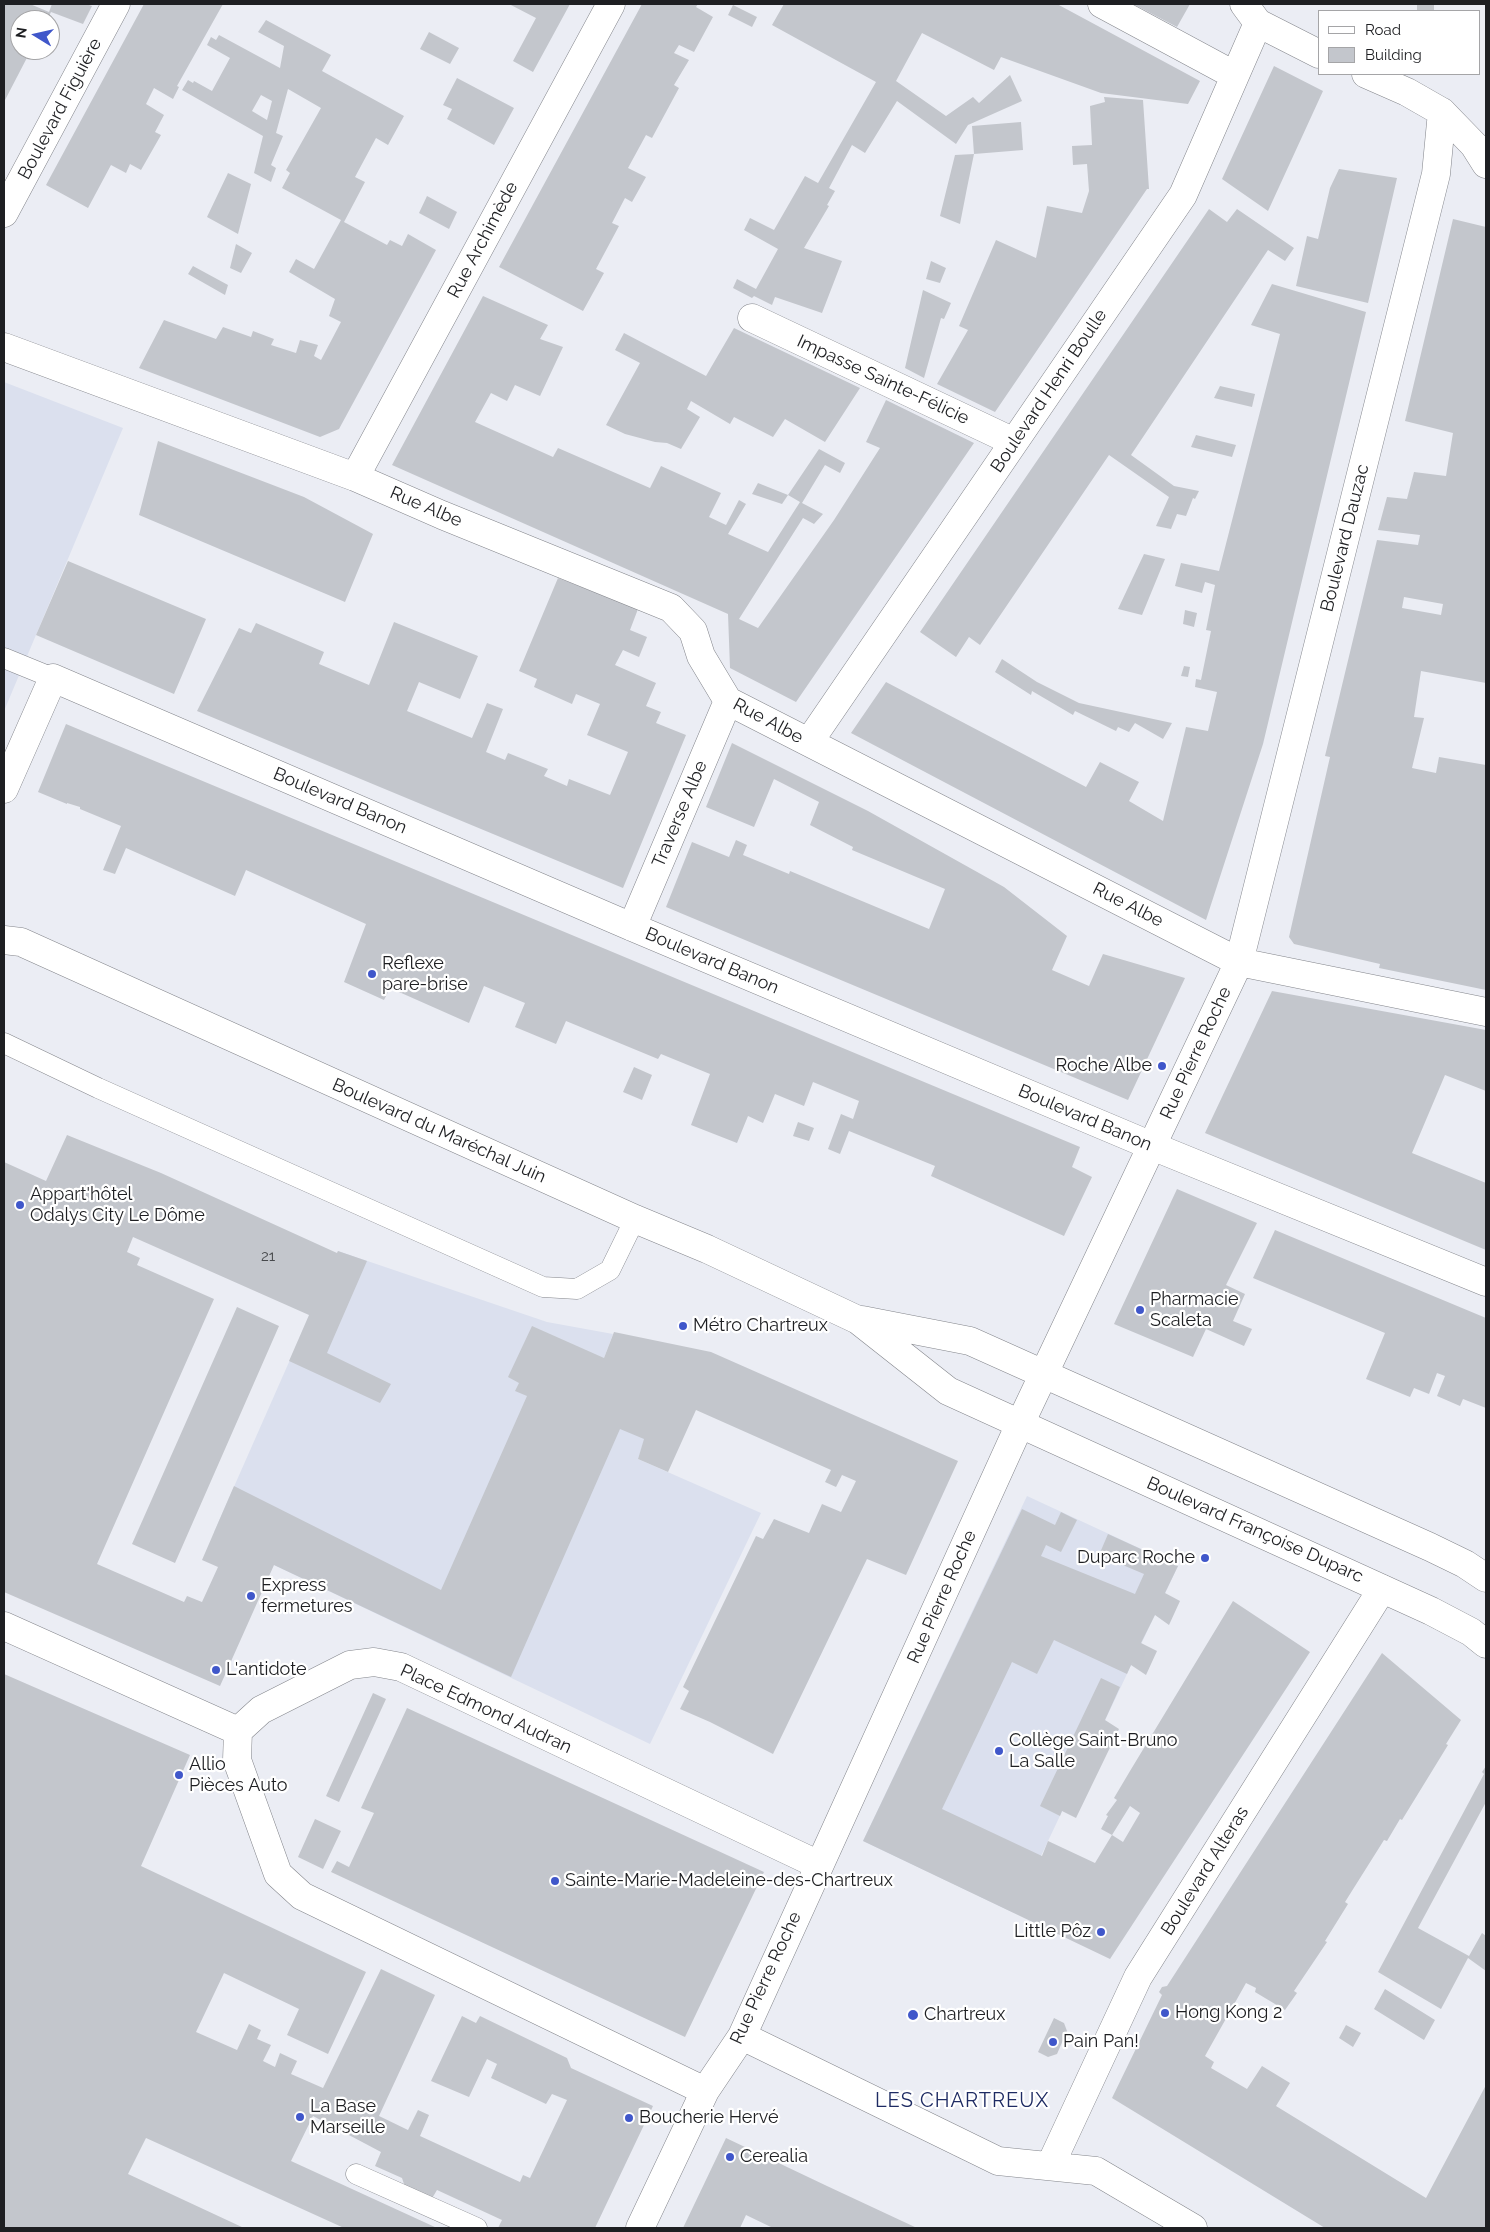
<!DOCTYPE html>
<html>
<head>
<meta charset="utf-8">
<style>
	body { margin:0 }
	#map { position:relative; width:1490px; height:2232px; overflow:hidden; background:#ebedf4; font-family:Raleway,sans-serif }
	canvas { display:block }
	.frame { position:absolute; inset:0; border:5px solid #1e1f22; pointer-events:none }
	.legend { position:absolute; left:1318px; top:10px; width:162px; height:65px; box-sizing:border-box; background:#fff; border:1px solid #a5a5a7; margin:0; padding:6px 9px; list-style:none; font-size:15px; color:#1e1f22 }
	.legend li { display:flex; align-items:center; gap:10px; height:25px }
	.legend b { width:25px; border:1px solid #a5a5a7 }
	.north { position:absolute; left:10px; top:10px; width:50px; height:50px; box-sizing:border-box; background:#fff; border:1px solid #a5a5a7; border-radius:50%; rotate:279deg; font-size:14px; font-weight:700; line-height:20px; text-align:center; color:#1e1f22 }
	.north::after { content:''; display:block; margin:auto; width:18px; height:22px; background:#4057ca; clip-path:polygon(50% 0,100% 100%,50% 72%,0 100%) }
</style>
</head>
<body>
<div id="map">
<canvas width="1490" height="2232"></canvas>
<div class="frame"></div>
<ul class="legend">
<li><b style="height:6px;background:#fff"></b>Road</li>
<li><b style="height:14px;background:#c3c6cc"></b>Building</li>
</ul>
<div class="north">N</div>
</div>
<script>
const context = document.querySelector('canvas').getContext('2d');
context.lineJoin = 'round';
function fillPath(path, color) {
  context.fillStyle = color;
  context.fill(path, 'evenodd');
}
function poly(rows) {
  const path = new Path2D();
  for (const r of rows) {
    path.moveTo(r[0], r[1]);
    for (let i = 2; i < r.length; i += 2) path.lineTo(r[i], r[i + 1]);
  }
  return path;
}
function stroke(path, color, width, dash) {
  context.strokeStyle = color;
  context.lineWidth = width;
  context.lineCap = dash ? 'butt' : 'round';
  context.setLineDash(dash || []);
  context.stroke(path);
}
function drawText(font, color, halo, rows, align = 'center') {
  context.font = font + ' Raleway,sans-serif';
  context.lineWidth = 4.5;
  context.setLineDash([]);
  context.textBaseline = 'middle';
  context.strokeStyle = halo;
  context.fillStyle = color;
  for (const [text, x, y, turn = 0] of rows) {
    context.save();
    context.translate(x, y);
    context.rotate((+turn || 0) * Math.PI / 180);
    context.textAlign = isNaN(turn) ? turn : align;
    if (halo) context.strokeText(text, 0, 0);
    context.fillText(text, 0, 0);
    context.restore();
  }
}
const built = poly([
	[4,382,123,428,4,711],
	[338,1251,547,1322,613,1334,604,1358,657,1402,638,1459,761,1513,650,1744,274,1565,214,1532],
	[1027,1496,1178,1566,1014,1913,863,1841]
]);
const building = poly([
	[4,4,30,4,49,12,52,4,86,4,92,6,83,24,51,12,47,20,20,20,20,50,31,50,4,102],
	[144,4,223,4,177,86,179,87,173,99,154,88,146,104,164,115,155,132,161,135,141,170,130,164,126,173,111,165,88,208,46,185],
	[509,4,570,4,533,72,513,61,536,18],
	[642,4,698,4,696,7,713,17,694,52,679,45,674,53,689,60,674,85,679,88,652,138,646,135,628,168,646,177,632,202,625,198,612,223,619,226,596,269,604,273,583,311,499,267],
	[784,4,1057,4,1200,81,1188,104,1101,93,1001,57,994,70,922,33,896,81,946,116,973,97,979,103,1010,75,1022,101,968,125,956,144,897,101,865,153,852,145,829,188,835,191,827,205,829,206,804,248,842,261,822,313,775,297,772,305,754,296,752,298,733,288,737,279,756,289,778,249,744,230,750,218,774,230,805,176,818,183,876,82,772,25],
	[1133,4,1190,4,1177,27],
	[1417,4,1434,4,1434,11,1417,11],
	[733,5,757,17,752,27,728,15],
	[266,20,331,55,322,71,404,116,388,145,376,138,355,177,365,182,344,222,387,245,390,240,402,246,408,234,436,250,339,429,320,437,139,368,164,320,216,339,223,327,251,337,253,331,274,339,271,345,296,353,300,340,318,345,314,356,321,360,341,322,329,316,335,299,289,272,296,259,314,269,341,220,282,188,290,173,286,170,321,108,288,89,276,133,283,136,271,165,276,168,271,182,254,173,263,136,182,90,188,80,193,83,194,81,212,91,230,58,207,45,211,37,216,40,219,35,280,68,284,46,258,32],
	[261,95,272,101,267,120,252,111],
	[429,32,459,48,450,64,420,49],
	[1274,66,1323,91,1268,211,1222,179],
	[457,78,514,108,494,145,447,119,452,109,443,105],
	[1104,97,1143,100,1149,189,1147,189,995,412,937,384,968,330,959,326,996,240,1036,258,1047,206,1082,213,1089,191,1087,164,1073,165,1072,146,1092,145,1090,106,1105,102],
	[1021,122,1023,150,974,154,972,126],
	[974,154,967,188,960,224,940,216,955,155],
	[1339,169,1397,178,1368,303,1296,286,1307,236,1318,239,1330,188],
	[228,173,251,184,238,234,207,217],
	[427,196,457,212,449,229,419,213],
	[1209,209,1227,222,1237,209,1294,248,1285,261,1268,250,1131,455,1174,486,1199,491,1195,499,1193,498,1186,516,1177,514,1171,529,1156,526,1169,497,1109,455,980,645,969,637,956,657,920,632],
	[1453,219,1486,227,1486,683,1421,671,1414,717,1424,718,1412,768,1436,773,1439,757,1486,765,1486,990,1379,968,1380,964,1294,944,1289,937,1330,757,1325,756,1377,540,1418,545,1420,535,1378,530,1387,497,1407,499,1414,472,1446,476,1453,433,1405,421],
	[1404,597,1443,604,1441,615,1402,608],
	[236,244,252,253,241,273,230,268],
	[931,261,946,268,940,283,926,279],
	[193,266,228,285,225,295,188,274],
	[1272,284,1366,312,1263,744,1206,920,851,733,886,682,1086,787,1100,762,1139,782,1129,801,1163,821,1186,727,1208,731,1217,692,1195,687,1196,679,1201,680,1211,631,1206,630,1215,585,1205,582,1202,593,1175,586,1181,563,1219,571,1280,334,1251,325],
	[923,290,951,303,944,319,941,318,924,378,905,368],
	[483,296,548,325,540,339,563,347,540,396,515,385,507,401,491,393,475,422,553,457,558,448,650,488,661,466,721,493,709,517,726,525,739,500,746,504,728,534,768,552,800,502,788,495,819,449,845,463,840,473,825,465,802,503,823,514,814,524,803,518,739,619,758,628,834,520,880,448,866,442,886,400,974,443,796,702,730,668,728,614,392,465],
	[734,328,860,388,825,442,785,419,773,437,734,417,730,424,691,401,687,409,700,417,681,449,667,443,655,442,625,434,606,425,640,363,615,350,624,333,706,376],
	[1220,386,1255,394,1252,407,1214,398],
	[1196,435,1236,445,1232,457,1191,447],
	[158,441,304,497,373,534,345,602,139,515],
	[758,483,788,495,782,504,752,494],
	[1144,554,1165,559,1142,615,1118,609],
	[68,561,206,619,174,694,36,635],
	[558,578,638,609,630,630,647,637,639,657,623,650,615,665,656,683,646,706,661,712,656,723,686,735,623,888,197,711,239,628,251,633,256,623,324,652,319,664,369,685,394,622,478,656,460,699,419,682,407,711,472,738,487,703,503,709,486,752,505,760,508,753,548,769,544,776,567,786,569,779,610,795,628,752,587,735,600,704,576,694,572,704,534,687,537,679,519,671],
	[1185,610,1197,613,1194,627,1183,624],
	[1002,659,1037,682,1079,703,1172,723,1163,739,1135,723,1129,732,1118,727,1116,731,1075,711,1073,715,1032,691,1031,695,995,672],
	[1184,666,1190,667,1188,677,1181,676],
	[66,724,1080,1147,1072,1167,1092,1177,1064,1236,931,1176,935,1166,849,1131,840,1154,828,1149,841,1114,853,1119,859,1101,813,1082,804,1106,775,1094,763,1123,748,1116,737,1143,691,1125,710,1074,661,1054,658,1059,566,1021,556,1044,515,1027,525,1003,484,986,469,1023,390,988,384,1000,344,982,366,924,246,870,235,896,126,848,115,874,103,870,121,826,80,809,80,807,67,803,67,804,38,792],
	[732,743,868,811,1004,887,1067,936,1052,970,1089,986,1103,954,1185,978,1128,1100,666,907,692,842,729,857,736,840,747,845,743,855,789,874,790,871,929,929,945,889,852,850,853,847,810,825,819,802,774,779,754,827,706,807],
	[1272,991,1486,1030,1486,1091,1445,1075,1412,1153,1486,1183,1486,1250,1205,1133],
	[634,1067,652,1075,642,1100,623,1092],
	[798,1122,814,1128,809,1141,793,1136],
	[67,1135,161,1173,337,1253,338,1251,367,1261,327,1353,391,1384,380,1403,289,1361,309,1315,133,1237,127,1252,140,1258,137,1265,214,1299,97,1564,184,1602,187,1596,202,1602,218,1567,202,1560,234,1486,441,1590,527,1396,515,1391,519,1383,508,1377,532,1326,604,1358,614,1332,711,1352,958,1461,906,1575,867,1559,773,1754,710,1722,680,1709,689,1691,683,1687,756,1536,763,1539,774,1519,809,1533,822,1504,841,1512,856,1481,842,1475,836,1487,825,1482,831,1470,696,1410,668,1472,638,1459,644,1439,620,1429,511,1677,274,1565,220,1686,4,1592,4,1162,46,1181],
	[1177,1189,1257,1223,1226,1285,1245,1294,1233,1321,1252,1329,1244,1346,1206,1329,1193,1357,1114,1324],
	[1275,1230,1486,1318,1486,1408,1463,1399,1460,1406,1437,1396,1445,1376,1437,1373,1429,1394,1414,1388,1410,1397,1366,1379,1385,1333,1253,1278],
	[237,1307,279,1326,175,1563,132,1544],
	[1022,1509,1055,1525,1061,1512,1077,1520,1061,1552,1046,1545,1041,1556,1135,1594,1144,1574,1099,1555,1108,1534,1178,1566,1165,1593,1180,1601,1169,1625,1155,1615,1141,1643,1157,1651,1146,1675,1131,1665,1127,1674,1054,1640,1037,1674,1012,1662,942,1809,1042,1856,1048,1841,1095,1863,1112,1835,1123,1842,1140,1813,1130,1806,1112,1835,1101,1829,1108,1816,1106,1815,1117,1800,1114,1798,1130,1771,1233,1601,1310,1652,1110,1959,863,1841],
	[1382,1653,1461,1720,1446,1744,1448,1745,1402,1820,1400,1819,1387,1841,1384,1840,1345,1902,1348,1904,1325,1941,1327,1942,1294,1991,1297,1993,1285,2010,1255,1992,1256,1988,1246,1983,1205,2056,1214,2062,1211,2068,1247,2089,1262,2066,1290,2083,1276,2106,1426,2198,1486,2085,1486,2228,1325,2228,1112,2098,1162,1995,1159,1992,1162,1987,1167,1986],
	[4,1674,190,1755,141,1866,366,1972,328,2054,287,2035,299,2009,224,1973,196,2032,237,2050,249,2024,261,2030,257,2039,271,2045,263,2061,275,2067,280,2053,297,2061,291,2074,323,2088,381,1969,435,1995,379,2116,408,2130,418,2110,429,2115,420,2136,520,2182,523,2175,530,2178,567,2100,552,2094,546,2104,491,2078,497,2064,487,2059,469,2097,431,2081,462,2016,476,2023,480,2016,567,2058,571,2068,653,2106,595,2228,498,2228,502,2220,437,2190,431,2200,405,2187,402,2178,375,2166,381,2152,313,2116,291,2161,437,2228,344,2228,146,2138,128,2174,244,2228,4,2228],
	[1101,1678,1120,1687,1105,1720,1119,1729,1076,1818,1062,1811,1060,1816,1040,1806],
	[373,1693,386,1699,339,1802,326,1796],
	[407,1708,764,1872,685,2037,331,1872,337,1861,349,1867,374,1813,361,1808],
	[1486,1766,1486,1802,1418,1928,1469,1956,1482,1933,1486,1936,1486,1971,1468,1958,1441,2009,1378,1972,1484,1774,1482,1772],
	[315,1819,341,1831,323,1869,298,1857],
	[1385,1989,1435,2020,1424,2040,1374,2009],
	[1054,2018,1064,2023,1067,2031,1057,2054,1048,2057,1038,2052],
	[1346,2025,1361,2033,1353,2047,1339,2038],
	[726,2138,827,2186,917,2228,773,2228,746,2215,740,2228,683,2228]
]);
const lane = poly([
	[4,658,53,678],
	[4,1043,98,1088,543,1287,577,1289,610,1270,635,1219],
	[356,2174,477,2228]
]);
const street = poly([
	[1102,4,1234,75],
	[1244,4,1258,23,1319,54],
	[1366,74,1407,92,1442,112,1474,145,1486,164],
	[4,213,116,4],
	[752,318,1014,442],
	[4,347,355,477,442,515,671,608,693,631,701,656,728,701,1239,962,1486,1012],
	[355,477,611,4],
	[809,742,1183,195,1258,23],
	[4,789,53,678,632,927,1152,1146,1486,1282],
	[632,927,728,701],
	[4,1626,238,1731],
	[742,2036,998,2161,1096,2171,1193,2228],
	[705,2091,302,1896,278,1874,237,1760,238,1731,261,1710,350,1665,374,1662,401,1667,819,1865],
	[1050,2166,1138,1977,1382,1589],
	[640,2228,705,2091,742,2036,1020,1424,1239,962,1436,174,1442,112]
]);
const secondary = poly([
	[4,940,21,942,635,1219,707,1249,858,1320,948,1391,1431,1611,1471,1632,1486,1644],
	[862,1320,970,1341,1430,1547,1465,1564,1486,1578]
]);
const markers = [
	[372,974,5,"#4057ca"],
	[1162,1066,5,"#4057ca"],
	[20,1205,5,"#4057ca"],
	[1140,1310,5,"#4057ca"],
	[683,1326,5,"#4057ca"],
	[1205,1558,5,"#4057ca"],
	[251,1596,5,"#4057ca"],
	[216,1670,5,"#4057ca"],
	[999,1751,5,"#4057ca"],
	[179,1775,5,"#4057ca"],
	[555,1881,5,"#4057ca"],
	[1101,1932,5,"#4057ca"],
	[1165,2013,5,"#4057ca"],
	[913,2015,6,"#4057ca"],
	[1053,2042,5,"#4057ca"],
	[300,2117,5,"#4057ca"],
	[629,2118,5,"#4057ca"],
	[730,2157,5,"#4057ca"]
];
const numberNames = [
	["21",268,1256]
];
const streetNames = [
	["Boulevard Figuière",60,109,-62],
	["Rue Archimède",483,240,-62],
	["Impasse Sainte-Félicie",883,380,25],
	["Boulevard Henri Boulle",1049,391,-56],
	["Rue Albe",426,507,23],
	["Boulevard Dauzac",1345,538,-76],
	["Rue Albe",768,721,28],
	["Boulevard Banon",340,801,23],
	["Traverse Albe",680,814,-67],
	["Rue Albe",1128,905,27],
	["Boulevard Banon",712,961,23],
	["Rue Pierre Roche",1196,1053,-65],
	["Boulevard Banon",1085,1118,23],
	["Boulevard du Maréchal Juin",439,1131,24],
	["Boulevard Françoise Duparc",1255,1530,24],
	["Rue Pierre Roche",942,1597,-66],
	["Place Edmond Audran",486,1709,25],
	["Boulevard Alteras",1205,1871,-58],
	["Rue Pierre Roche",766,1978,-65]
];
const poiNames = [
	["Reflexe",382,964],
	["pare-brise",382,985],
	["Roche Albe",1152,1066,"right"],
	["Appart'hôtel",30,1195],
	["Odalys City Le Dôme",30,1216],
	["Pharmacie",1150,1300],
	["Scaleta",1150,1321],
	["Métro Chartreux",693,1326],
	["Duparc Roche",1195,1558,"right"],
	["Express",261,1586],
	["fermetures",261,1607],
	["L'antidote",226,1670],
	["Collège Saint-Bruno",1009,1741],
	["La Salle",1009,1762],
	["Allio",189,1765],
	["Pièces Auto",189,1786],
	["Sainte-Marie-Madeleine-des-Chartreux",565,1881],
	["Little Pôz",1091,1932,"right"],
	["Hong Kong 2",1175,2013],
	["Chartreux",924,2015],
	["Pain Pan!",1063,2042],
	["La Base",310,2107],
	["Marseille",310,2128],
	["Boucherie Hervé",639,2118],
	["Cerealia",740,2157]
];
const quarterNames = [
	["LES CHARTREUX",962,2101]
];
fillPath(built, '#dbe0ee');
fillPath(building, '#c3c6cc');
stroke(lane, '#83858b', 21);
stroke(street, '#83858b', 29);
stroke(secondary, '#83858b', 29);
stroke(lane, '#fff', 20);
stroke(street, '#fff', 28);
stroke(secondary, '#fff', 28);
for (const [x, y, r, color] of markers) {
  const dot = new Path2D();
  dot.arc(x, y, r, 0, 2 * Math.PI);
  context.fillStyle = color;
  context.fill(dot);
  stroke(dot, '#fff', 2);
}
drawText('15px', '#47494c', null, numberNames);
drawText('18px', '#1e1f22', '#fff', streetNames);
drawText('18px', '#1e1f22', '#fff', poiNames, 'left');
context.letterSpacing = '1px';
drawText('20px', '#1e2b63', '#fff', quarterNames);
context.letterSpacing = '0px';
</script>
</body>
</html>
